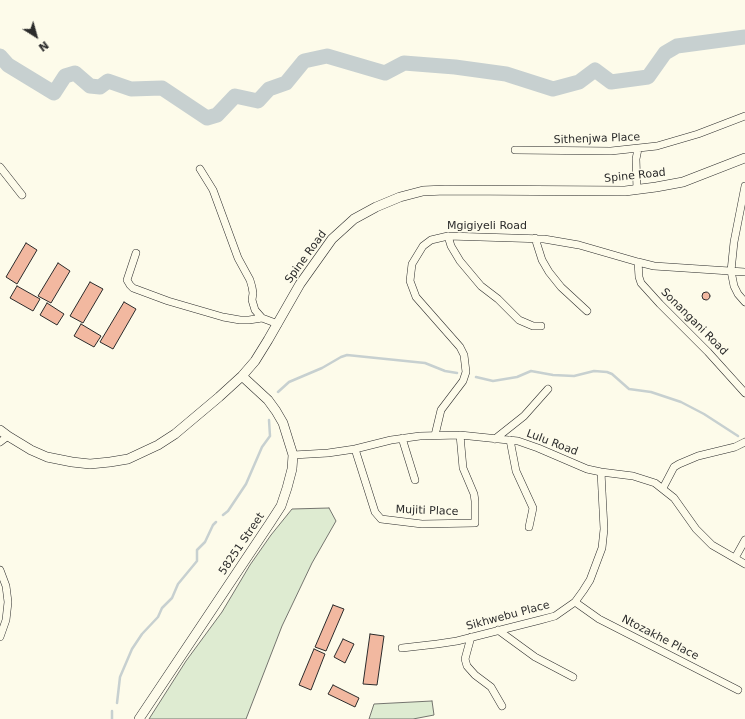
<!DOCTYPE html>
<html>
<head>
<meta charset="utf-8">
<style>
	body { margin:0 }
	#map { position:relative; width:745px; height:719px; overflow:hidden; background:#fdfbea; font-family:"DejaVu Sans",sans-serif }
	canvas { display:block }
	.north { position:absolute; left:16px; top:16px; width:40px; height:40px; -webkit-text-stroke:3px #fdfbea; paint-order:stroke; rotate:143deg; font-size:11px; font-weight:700; line-height:16px; text-align:center; color:#2b2b2b }
	.north::after { content:''; display:block; margin:auto; width:14px; height:18px; background:#2b2b2b; clip-path:polygon(50% 0,100% 100%,50% 72%,0 100%) }
</style>
</head>
<body>
<div id="map">
<canvas width="745" height="719"></canvas>
<div class="north">N</div>
</div>
<script>
const context = document.querySelector('canvas').getContext('2d');
context.lineJoin = 'round';
function fillPath(path, color) {
  context.fillStyle = color;
  context.fill(path, 'evenodd');
}
function poly(rows) {
  const path = new Path2D();
  for (const r of rows) {
    if (r.length === 3) {
      path.moveTo(r[0] + r[2], r[1]);
      path.arc(r[0], r[1], r[2], 0, 2 * Math.PI);
      continue;
    }
    path.moveTo(r[0], r[1]);
    for (let i = 2; i < r.length; i += 2) path.lineTo(r[i], r[i + 1]);
  }
  return path;
}
function stroke(path, color, width, dash) {
  context.strokeStyle = color;
  context.lineWidth = width;
  context.lineCap = dash ? 'butt' : 'round';
  context.setLineDash(dash || []);
  context.stroke(path);
}
function drawText(font, color, halo, rows, align = 'center') {
  context.font = font + ' "DejaVu Sans",sans-serif';
  context.lineWidth = 3;
  context.setLineDash([]);
  context.textBaseline = 'middle';
  context.strokeStyle = halo;
  context.fillStyle = color;
  for (const [text, x, y, turn = 0] of rows) {
    context.save();
    context.translate(x, y);
    context.rotate((+turn || 0) * Math.PI / 180);
    context.textAlign = isNaN(turn) ? turn : align;
    if (halo) context.strokeText(text, 0, 0);
    context.fillText(text, 0, 0);
    context.restore();
  }
}
const green = poly([
	[329,508,336,521,312,563,282,626,246,719,149,719,186,661,222,612,250,565,271,535,292,509,329,508],
	[432,701,434,715,413,719,369,719,374,704,432,701]
]);
const stream = poly([
	[476,377,493,381,517,377,531,371,553,375,574,376,594,371,607,372,612,374,629,389,651,392,681,402,704,414,738,436],
	[278,392,289,382,322,368,341,357,347,355,425,363,445,371,457,373],
	[223,515,228,511,246,484,262,447,270,436,269,420],
	[117,703,120,677,132,649,142,634,158,617,162,608,172,598,178,584,197,561,197,550,205,542,213,525,216,522],
	[112,719,112,711]
]);
const river = poly([
	[0,56,8,65,54,93,65,76,75,73,90,86,100,87,108,81,131,89,162,88,207,118,217,115,235,96,258,101,269,89,286,83,304,61,327,56,385,73,404,63,455,67,506,74,553,89,579,82,595,70,611,82,648,77,665,53,677,46,745,37]
]);
const building = poly([
	[26,243,37,250,17,284,6,277,26,243],
	[58,263,70,271,51,303,38,296,58,263],
	[90,282,103,289,83,323,70,316,90,282],
	[17,286,40,299,33,311,10,298,17,286],
	[706,296,4],
	[124,302,136,309,113,349,100,342,124,302],
	[47,303,64,314,57,325,40,315,47,303],
	[81,324,101,336,94,347,74,336,81,324],
	[333,605,344,609,326,651,315,647,333,605],
	[370,634,384,636,377,685,363,684,370,634],
	[343,639,354,644,345,663,334,657,343,639],
	[314,649,325,654,311,690,299,685,314,649],
	[333,685,359,698,355,707,328,694,333,685]
]);
const minor = poly([
	[515,150,611,151,657,146,698,134,745,116],
	[0,167,22,195],
	[200,169,213,190,238,258,250,280,252,287,253,293,252,300,255,310,262,318,278,324],
	[745,186,734,242,731,271,734,286,738,294,745,302],
	[637,190,636,159,638,149],
	[448,236,451,246,460,261,481,286,498,299,519,320,533,326,541,326],
	[535,238,542,260,549,272,561,287,587,311],
	[136,253,127,280,130,285,133,288,168,301,223,317,240,320,249,320,262,318],
	[638,262,639,277,641,283,660,304,708,352,745,393],
	[435,435,441,410,463,381,466,372,464,355,460,347,416,297,410,281,412,264,423,246,431,240,448,236,544,239,579,245,638,262,654,266,745,272],
	[402,438,415,480],
	[495,439,524,416,548,389],
	[510,440,516,471,533,508,529,527],
	[0,442,8,436],
	[355,449,375,512,381,519,422,524,475,523,475,501,474,494,463,468,460,435],
	[293,455,328,453,355,449,391,440,420,436,460,435,518,441,538,448,587,469,601,472,633,476,655,483,674,498,696,529,712,545,745,564],
	[663,488,674,467,679,464,698,456,735,447,745,442],
	[735,558,745,540],
	[0,570,6,586,8,602,6,620,0,637],
	[575,602,599,619,738,690],
	[498,630,535,657,573,677],
	[471,637,465,659,467,666,475,675,491,687,502,706],
	[402,648,437,644,457,641,540,620,555,616,575,602,583,591,590,580,602,548,604,529,601,472]
]);
const tertiary = poly([
	[0,430,8,436,31,450,47,457,72,462,90,464,110,462,128,459,158,445,175,434,219,397,242,376,255,361,268,340,300,284,332,239,354,219,376,207,400,197,423,191,445,190,625,191,656,187,683,182,745,158],
	[139,719,270,523,281,506,287,488,292,469,293,455,283,423,276,411,268,400,242,376]
]);
const streetNames = [
	["Sithenjwa Place",597,139,-2],
	["Spine Road",635,176,-6],
	["Mgigiyeli Road",487,226],
	["Spine Road",306,257,-54],
	["Sonangani Road",694,322,45],
	["Lulu Road",552,443,21],
	["Mujiti Place",427,511,2],
	["58251 Street",242,544,-56],
	["Sikhwebu Place",508,616,-15],
	["Ntozakhe Place",660,638,27]
];
fillPath(green, '#deebd1');
stroke(green, '#74746e', 1);
stroke(stream, '#c7d0d0', 2.5);
stroke(river, '#c7d0d0', 15);
fillPath(building, '#f2b8a0');
stroke(building, '#2b2b2b', 1);
stroke(minor, '#2b2b2b', 8);
stroke(tertiary, '#2b2b2b', 10);
stroke(minor, '#fdfbea', 7);
stroke(tertiary, '#fdfbea', 9);
drawText('11px', '#2b2b2b', '#fdfbea', streetNames);
</script>
</body>
</html>
